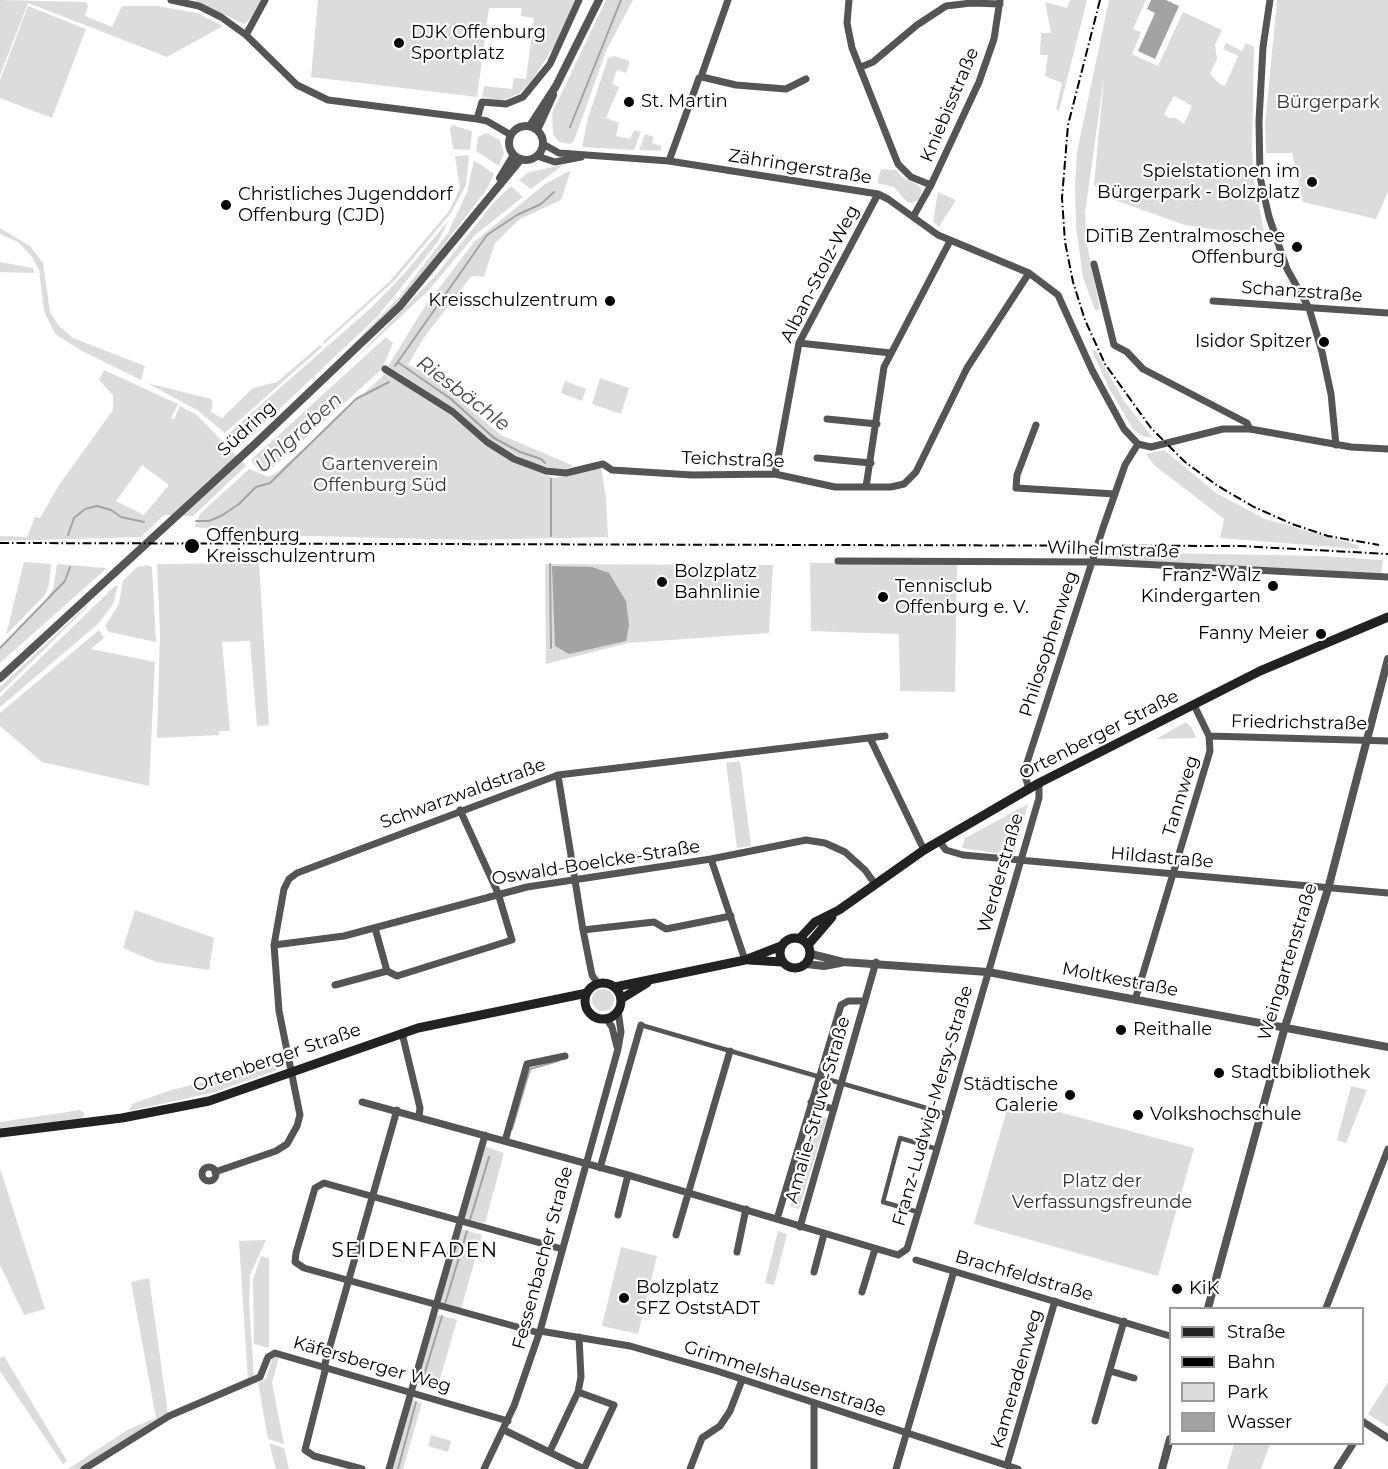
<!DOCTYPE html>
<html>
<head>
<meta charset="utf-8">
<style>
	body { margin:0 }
	#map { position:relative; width:1388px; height:1469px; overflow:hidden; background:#fff; font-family:Montserrat,sans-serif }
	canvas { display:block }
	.legend { position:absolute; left:1169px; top:1307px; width:195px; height:138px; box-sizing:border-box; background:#fff; border:2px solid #999; margin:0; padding:8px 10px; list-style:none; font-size:18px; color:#000 }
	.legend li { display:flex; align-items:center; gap:12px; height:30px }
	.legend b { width:30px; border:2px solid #999 }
</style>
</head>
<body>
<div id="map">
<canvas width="1388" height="1469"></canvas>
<ul class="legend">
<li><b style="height:8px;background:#222"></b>Straße</li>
<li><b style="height:8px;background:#000"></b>Bahn</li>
<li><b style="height:16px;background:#dcdcdc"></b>Park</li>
<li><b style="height:16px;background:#a3a3a3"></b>Wasser</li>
</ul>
</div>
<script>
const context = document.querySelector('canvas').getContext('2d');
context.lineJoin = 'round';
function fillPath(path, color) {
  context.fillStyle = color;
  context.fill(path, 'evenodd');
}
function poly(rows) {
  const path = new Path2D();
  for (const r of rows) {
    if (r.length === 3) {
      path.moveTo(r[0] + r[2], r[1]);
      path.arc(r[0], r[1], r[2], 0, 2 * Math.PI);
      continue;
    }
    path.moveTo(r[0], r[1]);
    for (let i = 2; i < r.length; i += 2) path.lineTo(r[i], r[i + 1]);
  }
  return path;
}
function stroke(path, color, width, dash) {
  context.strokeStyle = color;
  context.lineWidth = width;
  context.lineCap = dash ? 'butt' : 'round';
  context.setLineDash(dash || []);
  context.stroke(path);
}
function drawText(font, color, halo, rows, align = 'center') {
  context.font = font + ' Montserrat,sans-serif';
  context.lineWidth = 4.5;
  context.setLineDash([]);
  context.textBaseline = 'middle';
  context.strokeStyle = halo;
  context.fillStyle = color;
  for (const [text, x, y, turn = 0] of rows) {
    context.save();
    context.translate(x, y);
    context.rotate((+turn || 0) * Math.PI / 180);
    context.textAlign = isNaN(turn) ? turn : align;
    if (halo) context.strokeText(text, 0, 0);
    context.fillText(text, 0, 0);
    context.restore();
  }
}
const green = poly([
	[0,0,86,2,88,6,85,16,112,27,122,6,158,6,197,13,223,26,167,57,28,3,0,75],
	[194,0,262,0,253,17,244,24],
	[318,0,575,0,557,42,532,80,520,93,502,101,482,97,484,86,512,89,514,78,526,79,534,18,521,16,522,8,489,8,477,97,311,77],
	[606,0,633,0,606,51,574,141,570,144,559,142,553,134,552,113],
	[1070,0,1087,0,1059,111,1056,109,1062,83,1045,76,1048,55,1040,55,1041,33,1051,33,1045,2,1067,8],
	[1109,0,1146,0,1133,29,1141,32,1132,54,1158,66,1183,12,1222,30,1215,45,1217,59,1210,74,1220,84,1225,86,1238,56,1223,49,1226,43,1242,51,1246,43,1254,47,1252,149,1254,180,1264,231,1236,233,1185,225,1109,198,1094,185,1104,77,1085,213,1087,244,1100,309,1095,310,1083,277,1076,227,1075,184,1077,152],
	[1174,96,1192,106,1184,124,1176,118,1169,118,1164,114],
	[1277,0,1388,0,1388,192,1376,219,1303,202,1292,153,1266,153,1265,125],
	[28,6,86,29,52,118,0,98,0,80],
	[614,56,630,61,626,73,617,70,612,84,619,87,606,118,619,123,616,136,630,139,634,130,641,132,634,150,582,147,588,118,608,58],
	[452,125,472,131,470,150,453,149,450,129],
	[486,133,500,140,504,153,499,166,476,151,478,137],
	[645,134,654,137,652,143,662,146,660,151,639,150],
	[469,155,466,185,451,213,394,281,324,344,323,342,390,281,449,211,460,188,455,156],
	[474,160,494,174,487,189,407,293,336,362,400,296,448,233,467,192],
	[563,165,531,189,519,180,529,172],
	[881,169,896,170,903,178,917,184,922,190,919,199,912,203,907,202,894,187,877,183],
	[571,170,561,200,520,219,495,243,484,277,472,276,466,283,423,339,408,365,448,382,448,386,460,401,501,435,574,466,562,470,538,465,510,453,486,438,456,410,388,366,424,308,474,242,545,184],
	[511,186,523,197,476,234,428,291,351,363,436,275,494,202],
	[938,192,956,200,939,227,933,221],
	[449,220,438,242,377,317,239,447,230,436,231,431,372,307,403,275],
	[0,228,30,246,43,263,50,312,59,326,73,338,145,366,141,380,82,351,55,334,44,311,39,270,32,257,18,242,0,234],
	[0,262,33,268,34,273,0,272],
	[386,337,393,343,382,369,271,469,266,470,256,467,251,460],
	[320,345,322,347,225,433,197,410,147,383,211,399,213,402,211,412,222,418,253,388,277,382],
	[1095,350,1124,401,1153,438,1142,436,1133,429,1109,388,1092,351],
	[104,370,178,404,171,418,174,419,180,406,197,415,246,466,193,516,164,515,141,537,0,541,0,536,27,537,35,517,40,518,59,485,113,410,113,395,99,380],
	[142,465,169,485,144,515,116,501],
	[386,373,466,425,497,452,528,468,555,478,601,468,606,497,608,537,471,540,227,534,226,538,218,538,220,534,218,530,195,527,200,514,249,469,269,477,279,471],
	[600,378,629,388,621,414,592,404],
	[565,381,586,389,582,401,561,393],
	[1164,450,1216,493,1265,519,1358,545,1358,549,1220,538,1224,519,1154,465,1146,454],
	[1103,552,1322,556,1383,560,1381,573,1105,560],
	[24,562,51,564,49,585,45,595,6,635],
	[259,563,269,725,257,726,250,641,222,642,230,731,219,731,219,735,157,738,160,633,157,564],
	[810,563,957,563,955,692,900,691,899,634,811,631],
	[57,564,107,568,0,663,0,647,45,601,53,589],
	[545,564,773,565,769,633,628,643,546,664],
	[147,565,152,567,156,642,109,632,105,626,119,604,123,581,137,567],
	[115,586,118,586,113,604,99,623,0,707,0,697],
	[87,605,88,606,0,693,0,687],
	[99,630,104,638,91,649,155,662,149,786,42,762,0,726,0,713],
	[1186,722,1192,728,1196,738,1156,739],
	[740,761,751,846,737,848,726,763],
	[1028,804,1013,856,962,848,965,838],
	[135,910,214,938,209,970,156,962,123,948],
	[603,1000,11],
	[284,1063,285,1067,216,1092,129,1111,132,1104,171,1090],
	[1351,1086,1367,1090,1346,1143,1337,1140],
	[1010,1099,1194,1148,1158,1276,974,1224],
	[80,1110,85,1114,82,1119,0,1128,0,1122],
	[817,1115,827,1118,799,1209,790,1206],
	[484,1146,504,1153,485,1223,464,1218],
	[0,1168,45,1309,24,1315,0,1265],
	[461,1229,482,1235,461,1309,440,1303],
	[778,1231,787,1234,774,1285,765,1283],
	[266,1240,250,1275,249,1301,254,1378,248,1382,239,1241],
	[621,1247,657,1256,638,1334,602,1326],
	[261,1256,269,1258,269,1348,254,1344,253,1279],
	[149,1278,168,1414,82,1469,68,1469,129,1429,156,1418,131,1282],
	[436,1314,457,1320,437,1389,417,1383],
	[4,1356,67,1461,63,1464,0,1371,0,1358],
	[276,1356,279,1357,272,1383,284,1444,268,1439,258,1383,266,1379,272,1359],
	[1388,1382,1388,1427,1368,1414],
	[412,1400,422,1403,403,1469,392,1469],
	[431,1435,451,1441,448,1452,428,1446],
	[269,1443,284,1448,289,1469,276,1469],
	[1234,1444,1270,1444,1261,1469,1227,1469]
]);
const water = poly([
	[1151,0,1166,0,1179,6,1155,59,1138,51,1155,13,1147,9],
	[552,566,592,567,609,573,626,601,629,625,626,641,569,654,555,646]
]);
const stream = poly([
	[570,127,621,0],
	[399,363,451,399,494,438,520,452,541,459,545,463],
	[395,366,487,235,517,215,541,204,554,192],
	[196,521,209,521,221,516,239,504,256,487,270,483,356,399,389,382],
	[68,535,74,518,85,509,97,506,111,510,121,517,144,522],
	[551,536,551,479],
	[550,564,551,648],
	[0,648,65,581,70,567],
	[512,1129,530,1069,558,1061],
	[470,1220,489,1157],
	[445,1304,467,1231],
	[421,1385,442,1316],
	[398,1469,416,1402]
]);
const pedestrian = poly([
	[641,1025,947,1114],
	[918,1212,883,1202,900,1138,937,1149]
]);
const minor = poly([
	[171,0,199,6,221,17,246,35,297,85,328,100,477,119,487,121,511,135],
	[849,0,847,23,852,48,898,164,911,177,931,185],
	[1270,0,1263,47,1259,121,1260,177,1269,217,1287,269,1309,308,1322,352,1331,394,1336,445],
	[246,35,265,0],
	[861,67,873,62,917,25,946,6,971,3,1000,4],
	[702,74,728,0],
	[702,77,736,85,786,89,806,79],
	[477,119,482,102,506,104,523,97,550,64,579,0],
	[543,144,559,153,669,161,878,194,888,199,938,235,1029,273,1058,295,1092,370,1124,429,1138,444,1151,447,1223,429,1250,429,1351,447,1388,449],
	[537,156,555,162,581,157],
	[669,161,699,78],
	[913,217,931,185,979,82,994,39,1000,0],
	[1094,264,1114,345,1127,352,1143,369,1247,423,1250,429],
	[1213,301,1388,313],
	[799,343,891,353],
	[385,369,453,412,487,442,514,459,546,471,566,473,603,464,612,470,692,475,775,474,835,487,891,487,904,484,916,472,967,368,1029,273],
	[827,419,877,424],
	[1036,425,1017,475,1016,488,1115,494],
	[817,458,871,463],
	[775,474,799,343,878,194],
	[866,487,884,367,950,241],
	[838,561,1101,562,1388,577],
	[1209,736,1388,741],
	[870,738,924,850],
	[558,775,583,930,592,975,598,984],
	[1029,789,1024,772,1103,528,1125,465,1138,444],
	[939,841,946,850,963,855,1388,893],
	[711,859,745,960],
	[375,928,387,971,397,976,512,940,498,893,460,810],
	[583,930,654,922,666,929,731,916],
	[274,945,344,936,527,887,711,859,806,840,825,843,845,852,865,870,875,884],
	[335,985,387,971],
	[1135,1000,1210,751,1209,736,1194,705],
	[606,1018,612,1027,617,1047],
	[402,1033,420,1108,419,1116],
	[362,1102,628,1175,898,1255,907,1249,937,1149,1039,798,1039,783],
	[811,1102,833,1109],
	[505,1141,527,1064,565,1056],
	[209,1174,7],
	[600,1168,641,1025],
	[215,1172,276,1151,287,1144,297,1126,300,1115,279,1011,274,945,284,889,289,879,297,873,558,775,885,736],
	[618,1215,628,1175],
	[777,1219,841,1005,848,1001,865,1001],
	[800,1227,876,962],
	[676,1235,730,1051],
	[737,1252,746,1209],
	[916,1260,1170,1336],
	[814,1272,824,1234],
	[862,1292,875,1249],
	[1326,1308,1388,1149],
	[540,1331,630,1346,717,1371,1018,1469],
	[539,1333,304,1268,295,1262,296,1253,315,1188,324,1183,562,1249],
	[324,1367,397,1110],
	[326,1367,305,1450,314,1456,362,1469],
	[1110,1371,1134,1378],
	[814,1403,814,1469],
	[1095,1421,1124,1321],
	[1362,1421,1388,1438],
	[504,1430,584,1469,614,1405,578,1392],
	[550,1451,578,1392,581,1377,579,1337],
	[1007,1465,1055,1301],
	[84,1469,169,1416,260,1377,268,1357,275,1353,508,1421],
	[389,1469,485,1135],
	[484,1469,514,1406,540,1331,618,1049,621,1032,618,1010],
	[690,1469,702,1438,720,1426,730,1411,742,1380],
	[896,1469,954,1271],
	[1337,1469,1353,1444]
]);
const tertiary = poly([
	[530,126,556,86,599,0],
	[526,143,17],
	[537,130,553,95],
	[500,178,514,155],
	[0,678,256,443,400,306,521,159],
	[811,954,843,962,988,972,1388,1047],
	[806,964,824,966,840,963],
	[1208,1308,1284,1030,1328,889,1388,659],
	[1162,1469,1170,1439]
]);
const secondary = poly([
	[795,953,15],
	[800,938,815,922,839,910,924,850,1039,783,1260,671,1388,617],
	[808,945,832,917],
	[749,960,782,962],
	[603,1001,18],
	[615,987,745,960,781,946],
	[621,999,647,983],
	[0,1133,122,1118,209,1101,418,1028,587,993]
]);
const rail = poly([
	[1100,0,1068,125,1062,198,1065,242,1073,282,1085,320,1105,364,1151,428,1185,462,1218,486,1254,507,1292,524,1328,536,1379,545],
	[0,543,1240,546,1388,554]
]);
const markers = [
	[399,43,6,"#000"],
	[629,102,6,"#000"],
	[1312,182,6,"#000"],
	[226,205,6,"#000"],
	[1297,247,6,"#000"],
	[610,301,6,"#000"],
	[1324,342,6,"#000"],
	[192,546,8,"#000"],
	[662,582,6,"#000"],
	[1273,586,6,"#000"],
	[883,597,6,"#000"],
	[1321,634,6,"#000"],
	[1121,1030,6,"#000"],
	[1219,1073,6,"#000"],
	[1070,1095,6,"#000"],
	[1138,1115,6,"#000"],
	[1177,1289,6,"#000"],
	[624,1298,6,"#000"]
];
const poiNames = [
	["DJK Offenburg",411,33],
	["Sportplatz",411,54],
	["St. Martin",641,102],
	["Spielstationen im",1300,172,"right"],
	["Bürgerpark - Bolzplatz",1300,193,"right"],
	["Christliches Jugenddorf",238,195],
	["Offenburg (CJD)",238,216],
	["DiTiB Zentralmoschee",1285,237,"right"],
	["Offenburg",1285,258,"right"],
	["Kreisschulzentrum",598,301,"right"],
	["Isidor Spitzer",1312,342,"right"],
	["Offenburg",206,536],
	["Kreisschulzentrum",206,557],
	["Bolzplatz",674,572],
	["Bahnlinie",674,593],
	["Franz-Walz",1261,576,"right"],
	["Kindergarten",1261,597,"right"],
	["Tennisclub",895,587],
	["Offenburg e. V.",895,608],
	["Fanny Meier",1309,634,"right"],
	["Reithalle",1133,1030],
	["Stadtbibliothek",1231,1073],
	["Städtische",1058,1085,"right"],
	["Galerie",1058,1106,"right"],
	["Volkshochschule",1150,1115],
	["Bolzplatz",636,1288],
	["SFZ OststADT",636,1309],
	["KiK",1189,1289]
];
const parkNames = [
	["Bürgerpark",1328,103],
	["Gartenverein",380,465],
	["Offenburg Süd",380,486],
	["Platz der",1102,1182],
	["Verfassungsfreunde",1102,1203]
];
const streetNames = [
	["Kniebisstraße",950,105,-67],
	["Zähringerstraße",800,167,9],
	["Alban-Stolz-Weg",820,274,-63],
	["Schanzstraße",1302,292,4],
	["Südring",247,429,-43],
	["Teichstraße",733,460,2],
	["Wilhelmstraße",1113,550,2],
	["Philosophenweg",1049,644,-72],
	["Friedrichstraße",1299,723,1],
	["Ortenberger Straße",1099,735,-27],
	["Schwarzwaldstraße",463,794,-20],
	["Tannweg",1181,796,-73],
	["Hildastraße",1162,858,5],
	["Oswald-Boelcke-Straße",596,863,-9],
	["Werderstraße",1001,873,-74],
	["Weingartenstraße",1288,962,-73],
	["Moltkestraße",1120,980,11],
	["Ortenberger Straße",277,1058,-19],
	["Franz-Ludwig-Mersy-Straße",933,1106,-74],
	["Amalie-Struve-Straße",818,1110,-74],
	["Fessenbacher Straße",543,1258,-75],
	["Brachfeldstraße",1024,1276,16],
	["Käfersberger Weg",372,1365,16],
	["Grimmelshausenstraße",785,1379,18],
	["Kameradenweg",1017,1379,-74]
];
const waterNames = [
	["Riesbächle",463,394,37],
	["Uhlgraben",299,433,-42]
];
const neighbourhoodNames = [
	["SEIDENFADEN",415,1251]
];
fillPath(green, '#dcdcdc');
fillPath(water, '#a3a3a3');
stroke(stream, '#a3a3a3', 2);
stroke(pedestrian, '#555', 4.5);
stroke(minor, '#555', 7);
stroke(tertiary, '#555', 8);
stroke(secondary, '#222', 9);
stroke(rail, '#000', 2, [9, 3, 1.5, 3]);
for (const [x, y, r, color] of markers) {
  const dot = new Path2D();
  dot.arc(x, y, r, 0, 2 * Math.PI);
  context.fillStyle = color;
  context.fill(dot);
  stroke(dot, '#fff', 2);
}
drawText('18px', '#000', '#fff', poiNames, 'left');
drawText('18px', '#333', '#fff', parkNames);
drawText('18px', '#000', '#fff', streetNames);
drawText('italic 20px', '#444', '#fff', waterNames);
context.letterSpacing = '1.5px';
drawText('20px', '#000', '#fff', neighbourhoodNames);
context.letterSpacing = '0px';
</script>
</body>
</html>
